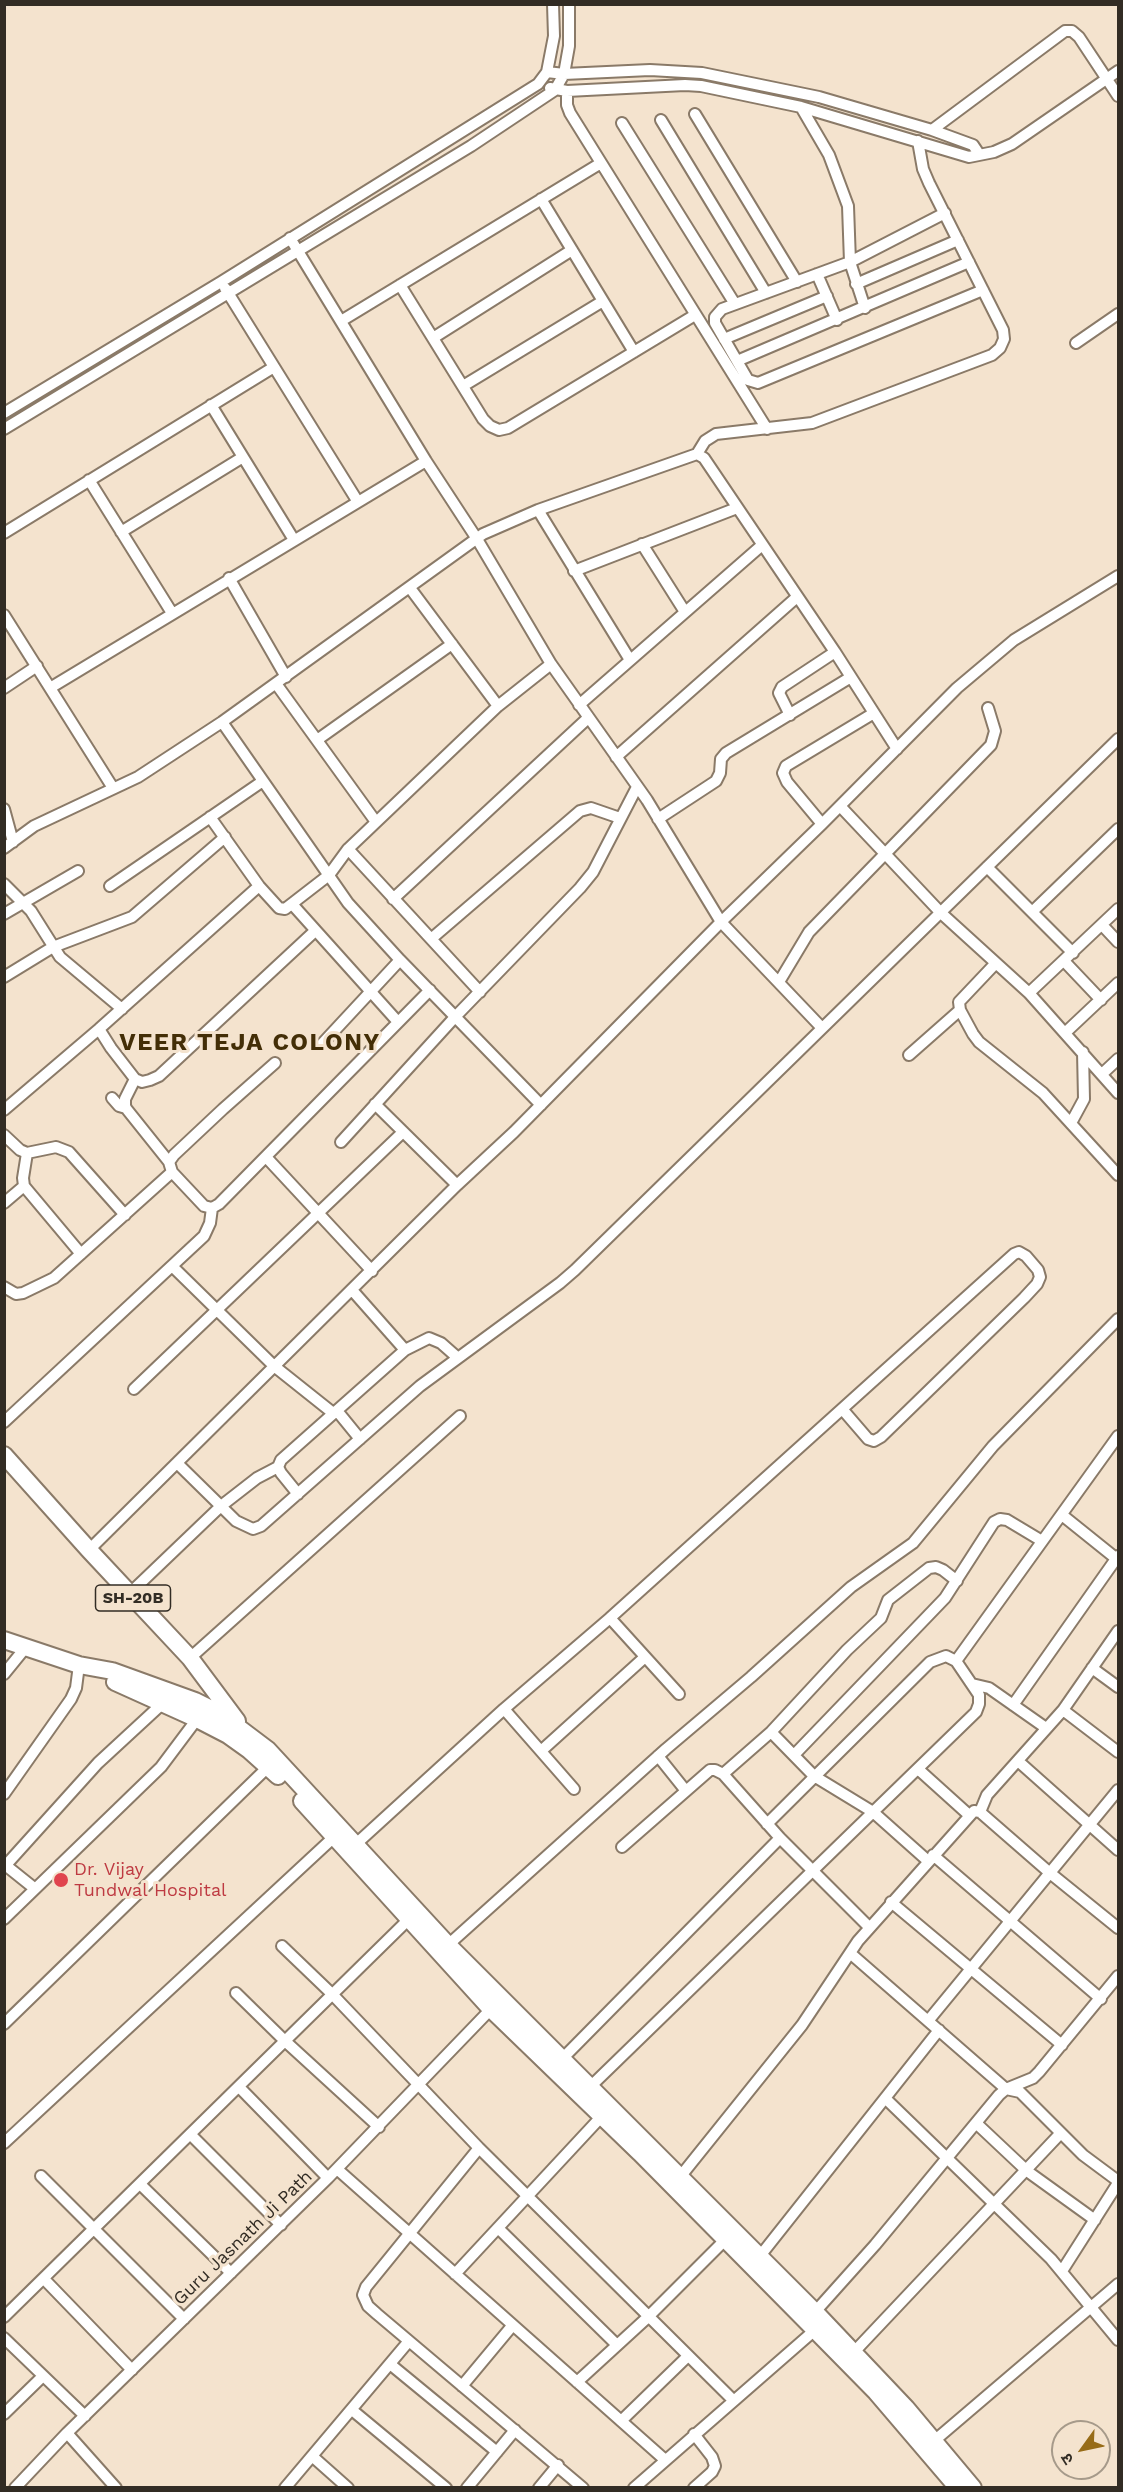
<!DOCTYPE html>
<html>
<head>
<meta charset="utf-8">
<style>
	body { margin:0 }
	#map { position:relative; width:1123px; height:2492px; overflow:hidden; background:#f4e3ce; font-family:"Work Sans","Noto Sans Devanagari",sans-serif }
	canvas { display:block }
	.frame { position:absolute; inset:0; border:6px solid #322c24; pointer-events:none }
	.north { position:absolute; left:1051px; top:2420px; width:60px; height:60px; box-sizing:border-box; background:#f4e3ce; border:2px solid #a69a8a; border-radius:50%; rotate:237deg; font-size:16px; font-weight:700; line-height:24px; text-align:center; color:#322c24 }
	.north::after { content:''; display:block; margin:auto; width:21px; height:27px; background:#976c18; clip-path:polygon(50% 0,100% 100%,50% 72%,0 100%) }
</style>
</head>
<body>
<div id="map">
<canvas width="1123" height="2492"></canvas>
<div class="frame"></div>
<div class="north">उ</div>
</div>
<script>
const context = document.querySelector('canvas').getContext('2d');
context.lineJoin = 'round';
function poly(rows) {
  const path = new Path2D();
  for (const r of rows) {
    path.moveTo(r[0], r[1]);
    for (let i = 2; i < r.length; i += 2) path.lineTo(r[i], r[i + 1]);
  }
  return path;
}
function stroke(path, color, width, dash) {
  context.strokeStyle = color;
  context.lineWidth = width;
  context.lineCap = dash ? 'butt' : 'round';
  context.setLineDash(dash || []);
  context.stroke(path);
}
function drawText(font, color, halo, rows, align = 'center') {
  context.font = font + ' "Work Sans",sans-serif';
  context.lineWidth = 6;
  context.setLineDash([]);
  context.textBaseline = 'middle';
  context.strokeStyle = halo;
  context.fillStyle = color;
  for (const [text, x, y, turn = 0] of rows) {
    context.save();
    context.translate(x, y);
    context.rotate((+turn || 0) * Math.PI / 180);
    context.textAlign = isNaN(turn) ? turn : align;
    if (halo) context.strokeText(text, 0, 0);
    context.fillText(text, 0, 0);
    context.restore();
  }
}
const street = poly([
	[547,72,564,74,650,70,702,73,819,97,932,130,973,145,979,154],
	[550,88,567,91,685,85,701,86,801,107,969,157,994,152,1012,144,1118,71],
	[567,91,567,105,570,113,767,429],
	[801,107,829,155,848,206,850,262,865,308],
	[695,114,797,282],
	[661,120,766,293],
	[622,123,735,304],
	[932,130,1065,31,1072,31,1079,37,1118,96],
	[541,199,634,352],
	[945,213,850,262,722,309,715,317,715,323,748,380,758,383,983,290],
	[290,238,426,461,477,539,551,664,647,800,721,922,822,1028],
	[817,274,837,320],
	[856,284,958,240],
	[400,285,483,419,490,426,499,430,508,428,695,315],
	[225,288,358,502],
	[341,321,601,163],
	[433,338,572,250],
	[724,339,827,296],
	[1076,343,1118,314],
	[737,361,969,262],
	[463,386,603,301],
	[211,405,294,540],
	[4,413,221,282,538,84,547,72,554,36,553,4],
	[4,429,471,146,555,90,564,74,569,46,569,4],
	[697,454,705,441,716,434,812,423,992,355,1000,348,1004,339,1003,330,929,183,923,169,918,141],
	[89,480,172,613],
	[538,510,630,660],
	[121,532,243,457],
	[4,533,274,367],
	[642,544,685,612],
	[574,571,737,508],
	[229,578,286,677],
	[410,588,498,706],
	[4,615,113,788],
	[277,685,376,822],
	[4,688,37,666],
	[50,688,426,461],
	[579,705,761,546],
	[790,715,779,693,782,687,835,652],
	[222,722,348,903,400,960,541,1105],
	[317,740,452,644],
	[616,757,797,597],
	[840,806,941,913,1029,993,1118,1093],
	[4,809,13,842],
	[210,817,259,886,279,908,285,909,329,875,348,849,498,706,551,664],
	[658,819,716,781,720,773,721,759,726,753,851,677],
	[822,824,787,782,783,773,786,766,874,713],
	[4,848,34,826,138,777,222,722,483,534,538,510,697,454,704,458,835,652,897,749],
	[348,849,480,992],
	[987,867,1073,953],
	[4,884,31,911,60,957,122,1009],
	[110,886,263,781],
	[393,899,588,718],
	[292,904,398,1022],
	[1032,912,1118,829],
	[4,914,78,871],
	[1102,925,1118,942],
	[431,939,580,811,591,808,620,818],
	[1064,961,1101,1000],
	[995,964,959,1002,960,1010,973,1034,979,1042,1043,1093,1118,1175],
	[4,977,53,947,132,917,225,837],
	[779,982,809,932,991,745,995,731,988,708],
	[1029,993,1118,909],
	[99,1029,111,1048,135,1079,142,1082,150,1080,159,1076,315,931],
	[1066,1032,1118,983],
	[322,1044,400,960],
	[909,1055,960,1010],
	[275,1063,223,1109,174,1155,169,1162,172,1172,204,1206,212,1208,219,1204,430,990],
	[1102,1074,1118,1059],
	[135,1079,125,1099,125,1107,169,1162],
	[112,1098,119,1106,126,1108],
	[375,1104,457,1185],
	[4,1110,99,1029,259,886],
	[1071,1123,1084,1099,1083,1052],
	[4,1135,20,1150,27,1153,56,1147,69,1152,125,1215],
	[341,1142,455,1017,580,888,593,872,637,787],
	[27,1153,23,1178,24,1186,81,1254],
	[266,1157,372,1271],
	[4,1203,24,1186],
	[172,1266,274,1366,333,1413,338,1412,360,1439],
	[4,1287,16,1294,23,1293,54,1278,172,1172],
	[352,1290,405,1350],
	[134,1389,403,1132],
	[4,1422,204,1236,210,1223,212,1208],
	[178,1464,236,1521,253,1529,261,1526,420,1386,560,1283,575,1270,1118,739],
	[298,1494,281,1473,278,1467,281,1460,405,1350,429,1338,441,1343,458,1358],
	[1062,1515,1118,1560],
	[89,1550,457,1185,514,1132,721,922,822,824,957,688,1014,640,1118,576],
	[129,1594,221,1506,257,1478,278,1467],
	[610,1618,679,1694],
	[190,1658,460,1416],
	[956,1661,1118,1436],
	[1092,1668,1118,1687],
	[4,1674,26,1647],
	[972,1684,989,1688,1046,1728],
	[1013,1705,1118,1556],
	[504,1709,574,1789],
	[1063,1710,1118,1752],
	[771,1732,814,1776,873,1812,928,1861],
	[541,1751,645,1657],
	[794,1755,945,1598,994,1522,1000,1519,1007,1520,1042,1541],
	[658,1756,686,1791],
	[1018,1761,1118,1850],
	[918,1769,969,1815],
	[723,1774,771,1732,847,1650,881,1618,888,1600,929,1568,936,1567,943,1570,957,1581],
	[4,1794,71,1699,76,1688,79,1665],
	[980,1812,987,1795,1063,1710,1118,1631],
	[356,1844,504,1709,610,1618,1014,1254,1019,1252,1026,1256,1038,1270,1040,1277,1037,1284,1024,1298,881,1437,874,1441,868,1439,843,1410],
	[622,1847,710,1770,715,1770,723,1774,780,1838,869,1927],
	[933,1855,1101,1999],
	[4,1864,34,1888],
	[6,1865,98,1763,163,1703],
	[891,1902,1062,2045],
	[4,1919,161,1767,197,1719],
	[448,1945,666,1749,751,1677,851,1587,913,1543,993,1446,1118,1319],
	[282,1946,332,1994,479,2148,733,2400],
	[850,1953,1006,2089,1020,2092,1083,2155,1118,2181],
	[236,1993,285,2041,379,2127],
	[928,2021,1118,1790],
	[4,2024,269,1766],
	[561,2060,780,1838],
	[239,2087,328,2178],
	[589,2088,976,1712,979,1704,979,1695,956,1661,946,1656,930,1662,767,1824],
	[886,2099,1051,2259,1118,2340],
	[976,2123,1027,2171,1095,2220],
	[191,2135,281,2225],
	[4,2143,334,1837],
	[479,2148,366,2287,363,2295,368,2306,377,2314,583,2488],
	[337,2169,664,2459],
	[41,2176,184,2319],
	[680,2177,802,2025,858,1941,974,1811,980,1812,1050,1873,1118,1928],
	[141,2185,231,2273],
	[498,2228,617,2345],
	[760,2256,939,2030],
	[1062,2271,1118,2183],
	[455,2274,601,2117],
	[44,2279,132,2370],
	[815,2312,875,2245,999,2095,1006,2089,1033,2078,1039,2072,1118,1976],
	[4,2317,408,1920],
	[4,2338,85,2416],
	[854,2352,1058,2136],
	[390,2364,497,2452],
	[577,2382,648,2317,726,2239],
	[462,2386,512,2326],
	[352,2410,446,2488],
	[4,2414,43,2376],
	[621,2421,688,2356],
	[67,2433,116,2488],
	[694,2434,712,2457,715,2466,712,2472,694,2488],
	[934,2441,1118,2284],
	[312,2456,348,2488],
	[15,2488,67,2433,328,2178,491,2009],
	[285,2488,409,2341],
	[467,2488,515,2430],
	[539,2488,558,2465],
	[634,2488,815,2330]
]);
const primary = poly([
	[4,1455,89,1550,190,1658,237,1721],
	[4,1640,79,1665,112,1671,195,1701,219,1713,268,1750,448,1945,815,2312,906,2408,973,2488],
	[115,1682,197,1719,228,1735,249,1750,278,1776],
	[302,1801,491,2009,640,2153,815,2330,876,2392,958,2488]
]);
const markers = [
	[61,1880,8,"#e0444e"]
];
const shields = [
	[133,1598,75]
];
const shieldNames = [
	["SH-20B",133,1598]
];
const healthNames = [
	["Dr. Vijay",74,1870],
	["Tundwal Hospital",74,1891]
];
const streetNames = [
	["Guru Jasnath Ji Path",243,2238,-44]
];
const districtNames = [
	["VEER TEJA COLONY",250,1043]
];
stroke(street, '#8a7a68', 14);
stroke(primary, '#8a7a68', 20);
stroke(street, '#fff', 10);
stroke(primary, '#fff', 16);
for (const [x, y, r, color] of markers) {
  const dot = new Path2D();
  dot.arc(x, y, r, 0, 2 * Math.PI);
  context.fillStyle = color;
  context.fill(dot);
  stroke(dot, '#f4e3ce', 2);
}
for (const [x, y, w] of shields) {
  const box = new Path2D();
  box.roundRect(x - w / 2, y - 13, w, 26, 4.5);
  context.fillStyle = '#f4e3ce';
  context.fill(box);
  stroke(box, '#322c24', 1.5);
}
drawText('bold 16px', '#322c24', null, shieldNames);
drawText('18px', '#be3a42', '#f4e3ce', healthNames, 'left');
drawText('18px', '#322c24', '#f4e3ce', streetNames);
context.letterSpacing = '1.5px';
drawText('bold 24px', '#432e07', '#f4e3ce', districtNames);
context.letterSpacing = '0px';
</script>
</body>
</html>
